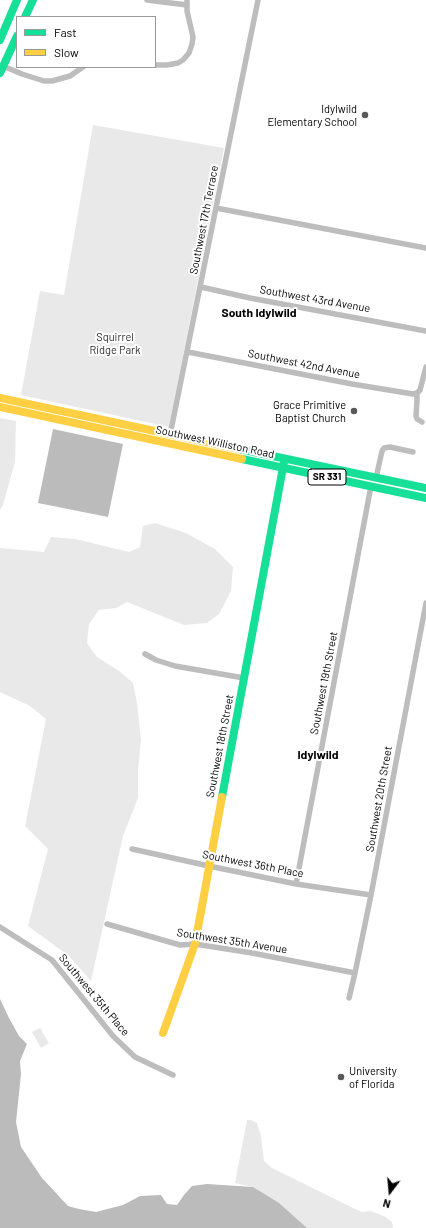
<!DOCTYPE html>
<html>
<head>
<meta charset="utf-8">
<style>
	body { margin:0 }
	#map { position:relative; width:426px; height:1228px; overflow:hidden; background:#fff; font-family:Barlow,sans-serif }
	canvas { display:block }
	.legend { position:absolute; left:16px; top:16px; width:140px; height:52px; box-sizing:border-box; background:#fff; border:1px solid #999; margin:0; padding:5px 7px; list-style:none; font-size:12px; color:#000 }
	.legend li { display:flex; align-items:center; gap:8px; height:20px }
	.legend b { width:20px; border:1px solid #999 }
	.north { position:absolute; left:370px; top:1172px; width:40px; height:40px; -webkit-text-stroke:3px #fff; paint-order:stroke; rotate:196deg; font-size:11px; font-weight:700; line-height:16px; text-align:center; color:#000 }
	.north::after { content:''; display:block; margin:auto; width:14px; height:18px; background:#000; clip-path:polygon(50% 0,100% 100%,50% 72%,0 100%) }
</style>
</head>
<body>
<div id="map">
<canvas width="426" height="1228"></canvas>
<ul class="legend">
<li><b style="height:5px;background:#16e098"></b>Fast</li>
<li><b style="height:5px;background:#ffcf43"></b>Slow</li>
</ul>
<div class="north">N</div>
</div>
<script>
const context = document.querySelector('canvas').getContext('2d');
context.lineJoin = 'round';
function fillPath(path, color) {
  context.fillStyle = color;
  context.fill(path, 'evenodd');
}
function poly(rows) {
  const path = new Path2D();
  for (const r of rows) {
    path.moveTo(r[0], r[1]);
    for (let i = 2; i < r.length; i += 2) path.lineTo(r[i], r[i + 1]);
  }
  return path;
}
function stroke(path, color, width, dash) {
  context.strokeStyle = color;
  context.lineWidth = width;
  context.lineCap = dash ? 'butt' : 'round';
  context.setLineDash(dash || []);
  context.stroke(path);
}
function drawText(font, color, halo, rows, align = 'center') {
  context.font = font + ' Barlow,sans-serif';
  context.lineWidth = 4;
  context.setLineDash([]);
  context.textBaseline = 'middle';
  context.strokeStyle = halo;
  context.fillStyle = color;
  for (const [text, x, y, turn = 0] of rows) {
    context.save();
    context.translate(x, y);
    context.rotate((+turn || 0) * Math.PI / 180);
    context.textAlign = isNaN(turn) ? turn : align;
    if (halo) context.strokeText(text, 0, 0);
    context.fillText(text, 0, 0);
    context.restore();
  }
}
const green = poly([
	[93,125,224,148,169,427,21,395,40,291,64,295],
	[0,418,16,421,15,462,3,505,0,510],
	[155,523,186,533,215,549,233,567,231,591,219,614,207,623,184,625,127,602,116,608,99,610,89,624,87,643,97,657,119,671,133,683,137,703,141,740,138,771,138,798,123,836,91,981,69,956,28,926,48,849,25,826,46,719,30,706,0,692,0,548,44,552,51,537,75,539,129,552,140,547,143,526],
	[40,1028,49,1043,41,1048,32,1032],
	[247,1120,251,1120,257,1123,261,1136,264,1161,272,1168,353,1208,362,1212,371,1211,386,1217,392,1222,393,1228,307,1228,253,1187,235,1183]
]);
const water = poly([
	[53,429,123,444,108,517,38,503],
	[0,999,9,1018,19,1036,27,1044,20,1061,21,1074,16,1122,21,1147,42,1178,68,1206,79,1209,96,1212,123,1205,140,1196,161,1195,167,1204,177,1205,184,1195,192,1186,207,1184,253,1187,279,1203,307,1228,0,1228]
]);
const street = poly([
	[147,0,187,5],
	[155,65,167,65,178,63,183,60,189,53,192,44,193,37,187,11,187,0],
	[3,66,22,74,44,81,52,81,70,76,83,67],
	[216,208,426,248],
	[201,287,250,298,426,331],
	[188,352,352,384,413,394,417,393],
	[417,393,417,400,416,416,417,419,422,422],
	[417,393,420,390,426,367],
	[170,435,258,0],
	[376,478,382,451,384,448,390,447,413,452],
	[145,654,156,660,175,666,244,678],
	[132,849,209,866,296,884,371,895],
	[296,884,371,486],
	[107,924,180,945,195,944,252,953,355,973],
	[0,927,52,960,113,1036,135,1057,173,1075],
	[349,998,355,973,371,895,426,603]
]);
const fast = poly([
	[25,17,33,0],
	[0,40,17,0],
	[0,73,17,36],
	[239,449,426,488],
	[242,459,426,498],
	[222,797,284,462]
]);
const slow = poly([
	[0,398,239,449],
	[0,407,242,459],
	[163,1033,195,944,222,797]
]);
const markers = [
	[365,115,4,"#595959"],
	[354,411,4,"#595959"],
	[341,1077,4,"#595959"]
];
const shields = [
	[327,477,38]
];
const shieldNames = [
	["SR 331",327,477]
];
const poiNames = [
	["Idylwild",357,109],
	["Elementary School",357,122],
	["Grace Primitive",346,405],
	["Baptist Church",346,418],
	["University",349,1071,"left"],
	["of Florida",349,1084,"left"]
];
const streetNames = [
	["Southwest 17th Terrace",204,220,-79],
	["Southwest 43rd Avenue",315,299,10],
	["Southwest 42nd Avenue",304,364,11],
	["Southwest Williston Road",215,442,12],
	["Southwest 19th Street",324,683,-79],
	["Southwest 18th Street",220,746,-79],
	["Southwest 20th Street",379,799,-80],
	["Southwest 36th Place",253,864,11],
	["Southwest 35th Avenue",232,941,9],
	["Southwest 35th Place",94,995,50]
];
const parkNames = [
	["Squirrel",115,337],
	["Ridge Park",115,350]
];
const neighbourhoodNames = [
	["South Idylwild",259,313],
	["Idylwild",318,755]
];
fillPath(green, '#e9e9e9');
fillPath(water, '#bbb');
stroke(street, '#bdbdbd', 5.5);
stroke(fast, '#16e098', 8);
stroke(slow, '#ffcf43', 8);
for (const [x, y, r, color] of markers) {
  const dot = new Path2D();
  dot.arc(x, y, r, 0, 2 * Math.PI);
  context.fillStyle = color;
  context.fill(dot);
  stroke(dot, '#fff', 1.5);
}
for (const [x, y, w] of shields) {
  const box = new Path2D();
  box.roundRect(x - w / 2, y - 8, w, 16, 3);
  context.fillStyle = '#fff';
  context.fill(box);
  stroke(box, '#000', 1);
}
drawText('bold 10px', '#000', null, shieldNames);
drawText('11px', '#000', '#fff', poiNames, 'right');
drawText('11px', '#000', '#fff', streetNames);
drawText('11px', '#2e2e2e', '#fff', parkNames);
drawText('bold 12px', '#000', '#fff', neighbourhoodNames);
</script>
</body>
</html>
